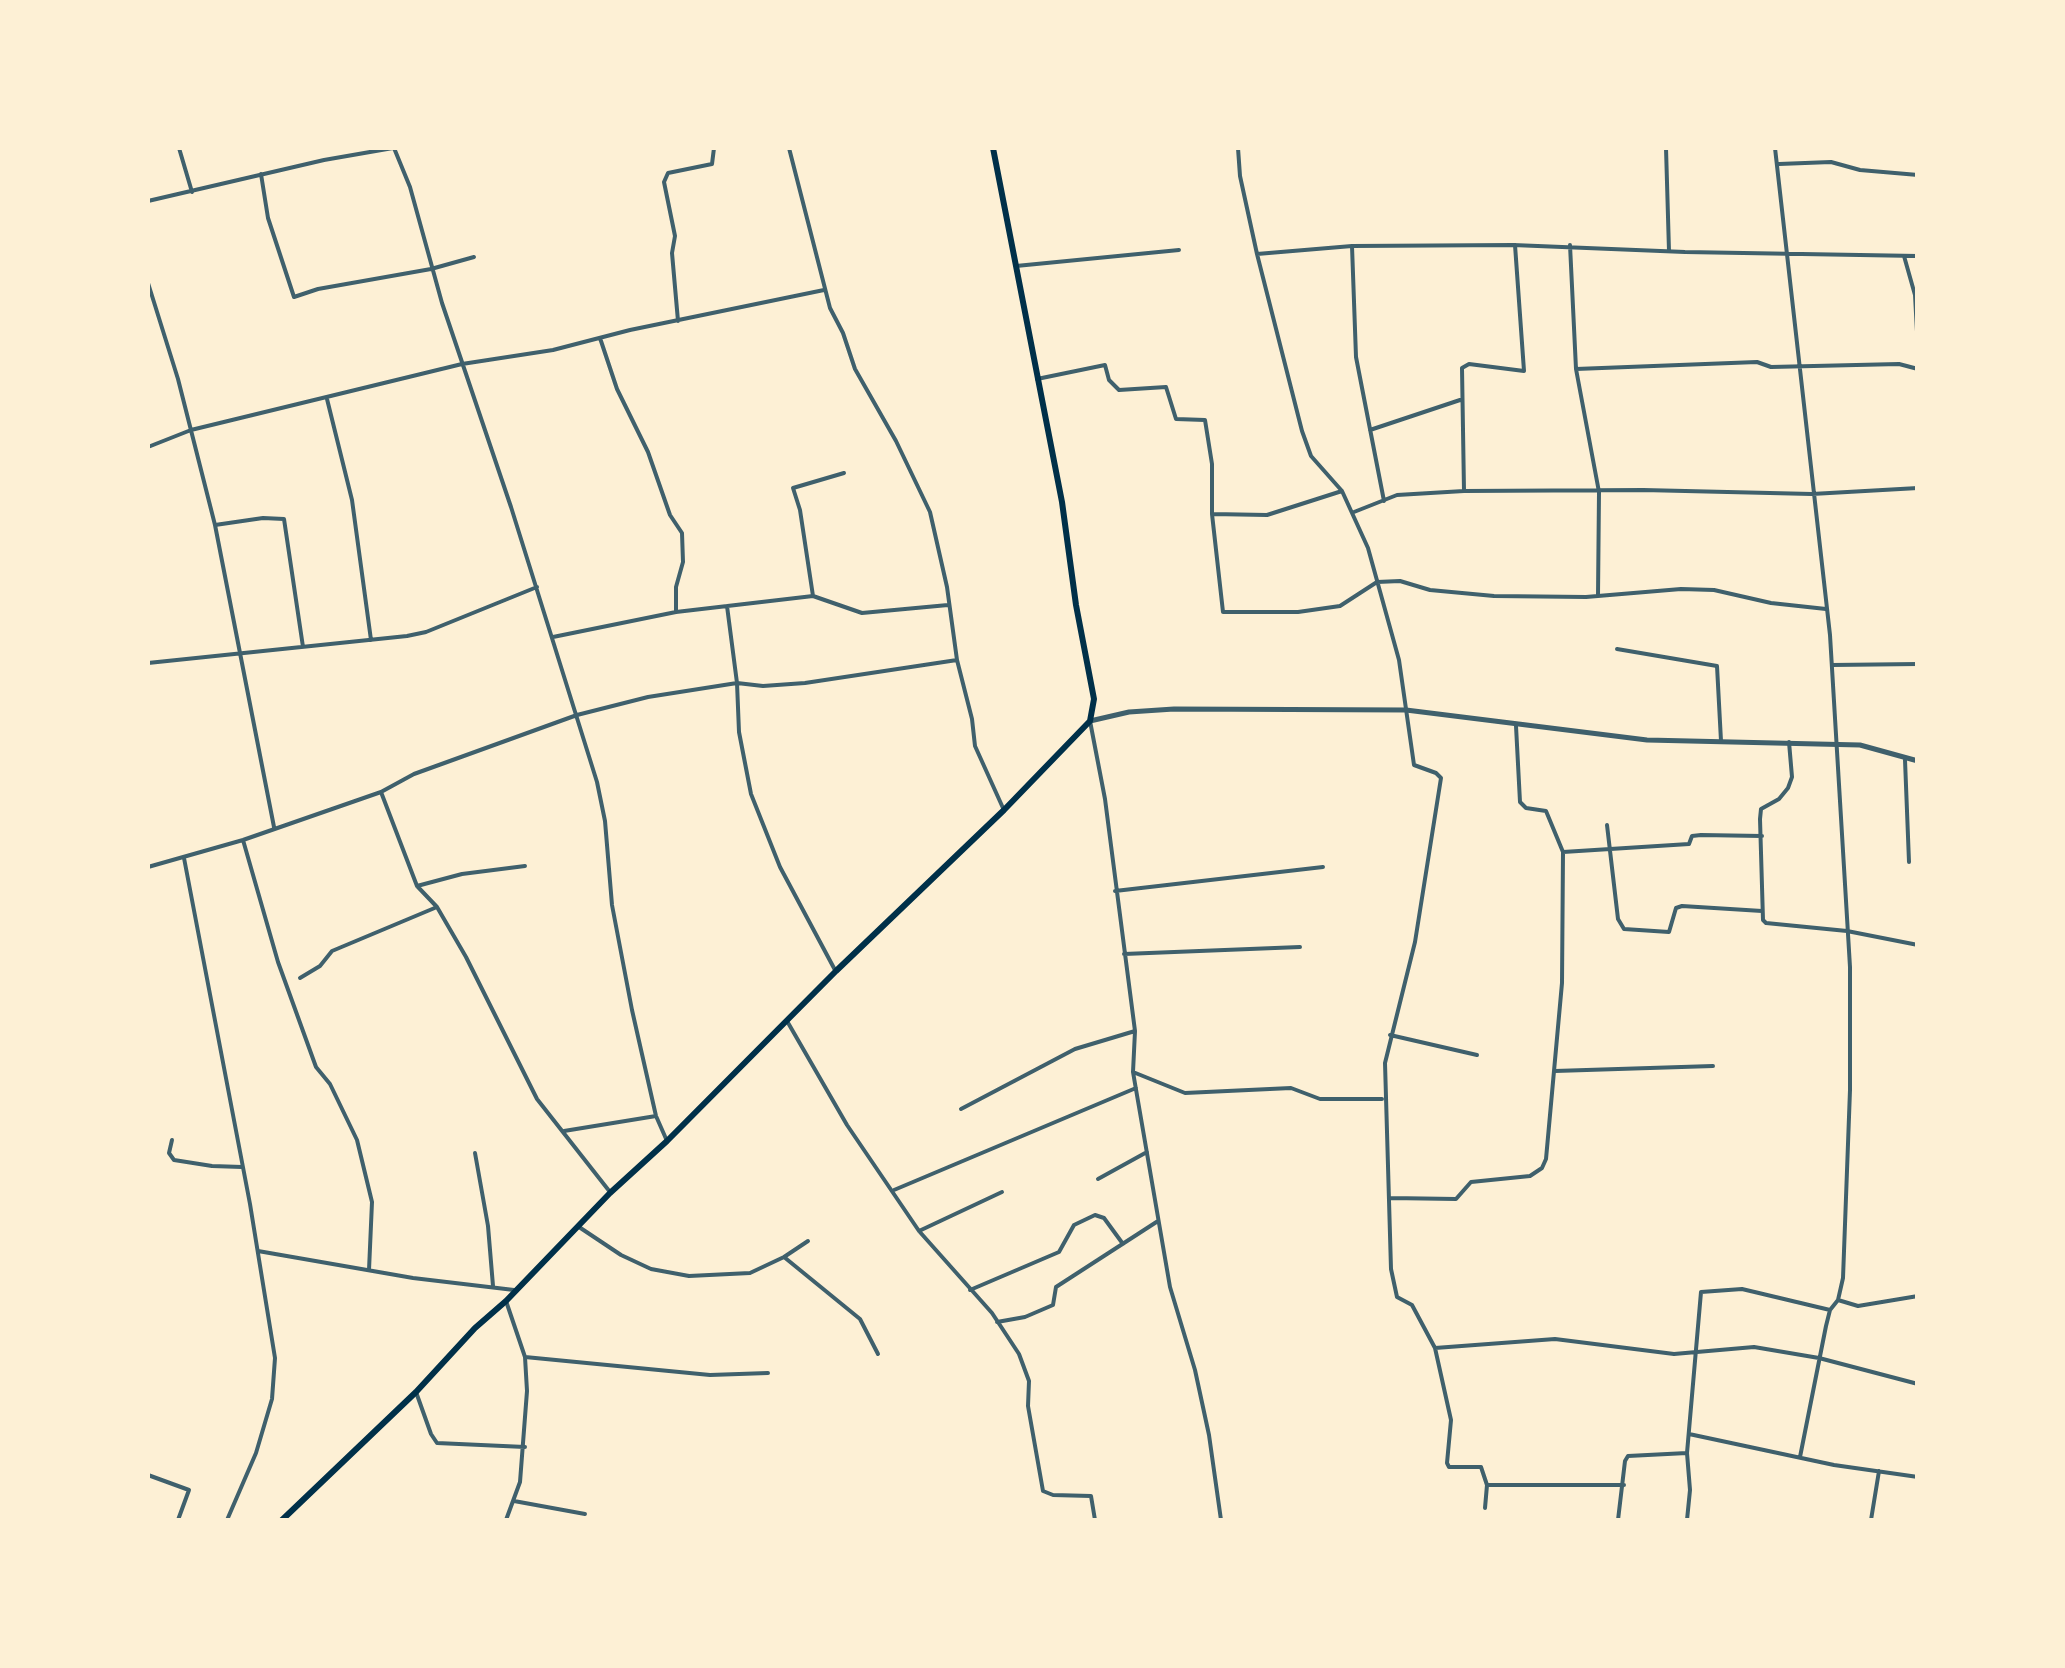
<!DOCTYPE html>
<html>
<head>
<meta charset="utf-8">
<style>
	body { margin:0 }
	#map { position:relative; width:2065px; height:1668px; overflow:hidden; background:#fdf0d5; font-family:Helvetica,sans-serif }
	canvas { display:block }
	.frame { position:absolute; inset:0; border:150px solid #fdf0d5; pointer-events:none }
</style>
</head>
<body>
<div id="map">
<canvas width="2065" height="1668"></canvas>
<div class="frame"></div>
</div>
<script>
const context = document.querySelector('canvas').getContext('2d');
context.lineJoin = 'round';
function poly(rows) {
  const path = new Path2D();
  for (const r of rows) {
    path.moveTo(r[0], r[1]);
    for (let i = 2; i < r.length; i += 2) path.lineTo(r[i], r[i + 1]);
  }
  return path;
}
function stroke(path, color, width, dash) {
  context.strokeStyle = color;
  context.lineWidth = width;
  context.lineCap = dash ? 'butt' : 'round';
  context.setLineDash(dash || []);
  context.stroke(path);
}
const minor = poly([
	[179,148,192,192],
	[394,148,410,187,442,303,511,507,597,782,605,821,612,905,632,1010,656,1116,667,1141],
	[789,148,830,308,843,333,855,369,896,441,930,512,947,587,957,660,972,719,975,746,1003,808],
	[1238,148,1240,176,1257,254,1302,431,1311,456,1342,491,1368,548,1399,660,1414,765,1436,773,1441,778,1415,942,1385,1063,1391,1269,1397,1297,1412,1305,1435,1348,1451,1420,1447,1463,1449,1467,1481,1467,1487,1485,1485,1508],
	[1666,148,1669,251],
	[1775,148,1830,635,1850,967,1850,1090,1843,1278,1838,1300,1830,1310,1826,1326,1800,1457],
	[1779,164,1831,162,1860,170,1918,175],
	[261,174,268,218,294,297,318,289,431,269,474,257],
	[148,201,324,160,393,148],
	[1570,245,1576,369,1599,492,1598,596],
	[1352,246,1356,357,1384,501],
	[1257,254,1352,246,1513,245,1685,252,1918,256],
	[1904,256,1915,295,1918,350],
	[1016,266,1179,250],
	[148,283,178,379,215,525,274,827],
	[678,321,672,253,675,236,664,182,668,173,712,164,714,148],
	[600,338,617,389,648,452,670,515,682,533,683,562,676,587,676,612],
	[1576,369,1757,362,1771,367,1899,364,1918,369],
	[1037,379,1105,365,1109,380,1119,390,1166,387,1176,419,1205,420,1212,464,1212,514,1223,612,1298,612,1340,606,1377,582,1400,581,1430,590,1494,596,1586,597,1681,589,1714,590,1771,603,1826,609],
	[327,399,352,500,371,640],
	[1370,430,1460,400],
	[148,447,191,430,462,364,553,350,630,330,824,290],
	[1464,491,1462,368,1469,364,1524,371,1515,245],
	[1354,512,1397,495,1464,491,1643,490,1812,494,1918,488],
	[1212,514,1267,515,1342,491],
	[215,525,263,518,284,519,303,647],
	[813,596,800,510,793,488,844,473],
	[727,606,737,683,739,732,751,794,780,867,835,970],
	[553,637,676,612,813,596,862,613,948,605],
	[1617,649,1717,666,1721,741],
	[148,663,407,636,426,632,537,587],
	[1832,665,1918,664],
	[1090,721,1105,799,1135,1031,1133,1072,1170,1287,1195,1370,1209,1435,1221,1520],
	[1789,742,1792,777,1788,788,1779,799,1761,809,1760,819,1763,920,1766,923,1847,931,1918,945],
	[1905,760,1909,862],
	[381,792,417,886,437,907,466,957,537,1099,610,1192],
	[1607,825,1618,919,1624,929,1669,932,1676,908,1682,906,1762,911],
	[243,840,278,962,316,1067,330,1084,357,1140,372,1202,369,1270],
	[1563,852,1689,844,1692,836,1701,835,1762,836],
	[184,858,250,1204,275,1358,272,1399,256,1453,227,1520],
	[148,867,243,840,381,792,414,774,577,715,648,697,737,683,763,686,805,683,957,660],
	[417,886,462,874,525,866],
	[1115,891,1323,867],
	[1124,954,1300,947],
	[300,978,320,966,332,951,437,907],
	[787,1021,847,1125,919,1231,992,1313,1019,1354,1029,1381,1028,1406,1043,1491,1053,1495,1091,1496,1095,1520],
	[1390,1035,1477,1055],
	[1555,1071,1713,1066],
	[1133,1072,1185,1093,1291,1088,1320,1099,1382,1099],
	[961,1109,1075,1049,1135,1031],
	[564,1131,656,1116],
	[172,1140,169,1153,174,1160,212,1166,242,1167],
	[475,1153,488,1226,493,1286],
	[1098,1179,1147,1152],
	[894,1190,1136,1088],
	[1390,1198,1456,1199,1471,1182,1530,1176,1542,1168,1546,1159,1562,983,1563,852,1546,811,1526,808,1520,802,1516,726],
	[579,1227,621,1255,651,1269,689,1276,750,1273,784,1257,808,1241],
	[919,1231,1002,1192],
	[258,1251,413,1278,514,1290],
	[784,1257,860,1319,878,1354],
	[970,1290,1059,1252,1074,1225,1095,1215,1104,1218,1123,1244],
	[1838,1300,1858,1306,1918,1296],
	[997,1322,1025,1317,1053,1305,1056,1287,1158,1221],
	[1435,1348,1555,1339,1674,1354,1754,1347,1819,1358,1918,1384],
	[525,1357,710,1375,768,1373],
	[416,1392,431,1434,437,1443,525,1447],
	[1689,1434,1834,1465,1918,1477],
	[148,1475,189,1490,178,1520],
	[1487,1485,1624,1485],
	[514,1501,585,1514],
	[506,1520,520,1482,527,1391,525,1357,506,1301],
	[1618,1520,1625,1461,1628,1456,1687,1453],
	[1687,1520,1690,1490,1687,1453,1701,1292,1742,1289,1830,1310],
	[1871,1520,1879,1471]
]);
const tertiary = poly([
	[1090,721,1129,712,1174,709,1406,710,1647,740,1860,745,1918,761]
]);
const primary = poly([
	[282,1520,416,1392,475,1328,506,1301,610,1193,667,1141,836,971,1004,810,1090,721,1094,699,1076,605,1062,502,993,148]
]);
stroke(minor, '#3f606c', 4);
stroke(tertiary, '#3f606c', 5);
stroke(primary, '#003049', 6);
</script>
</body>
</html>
